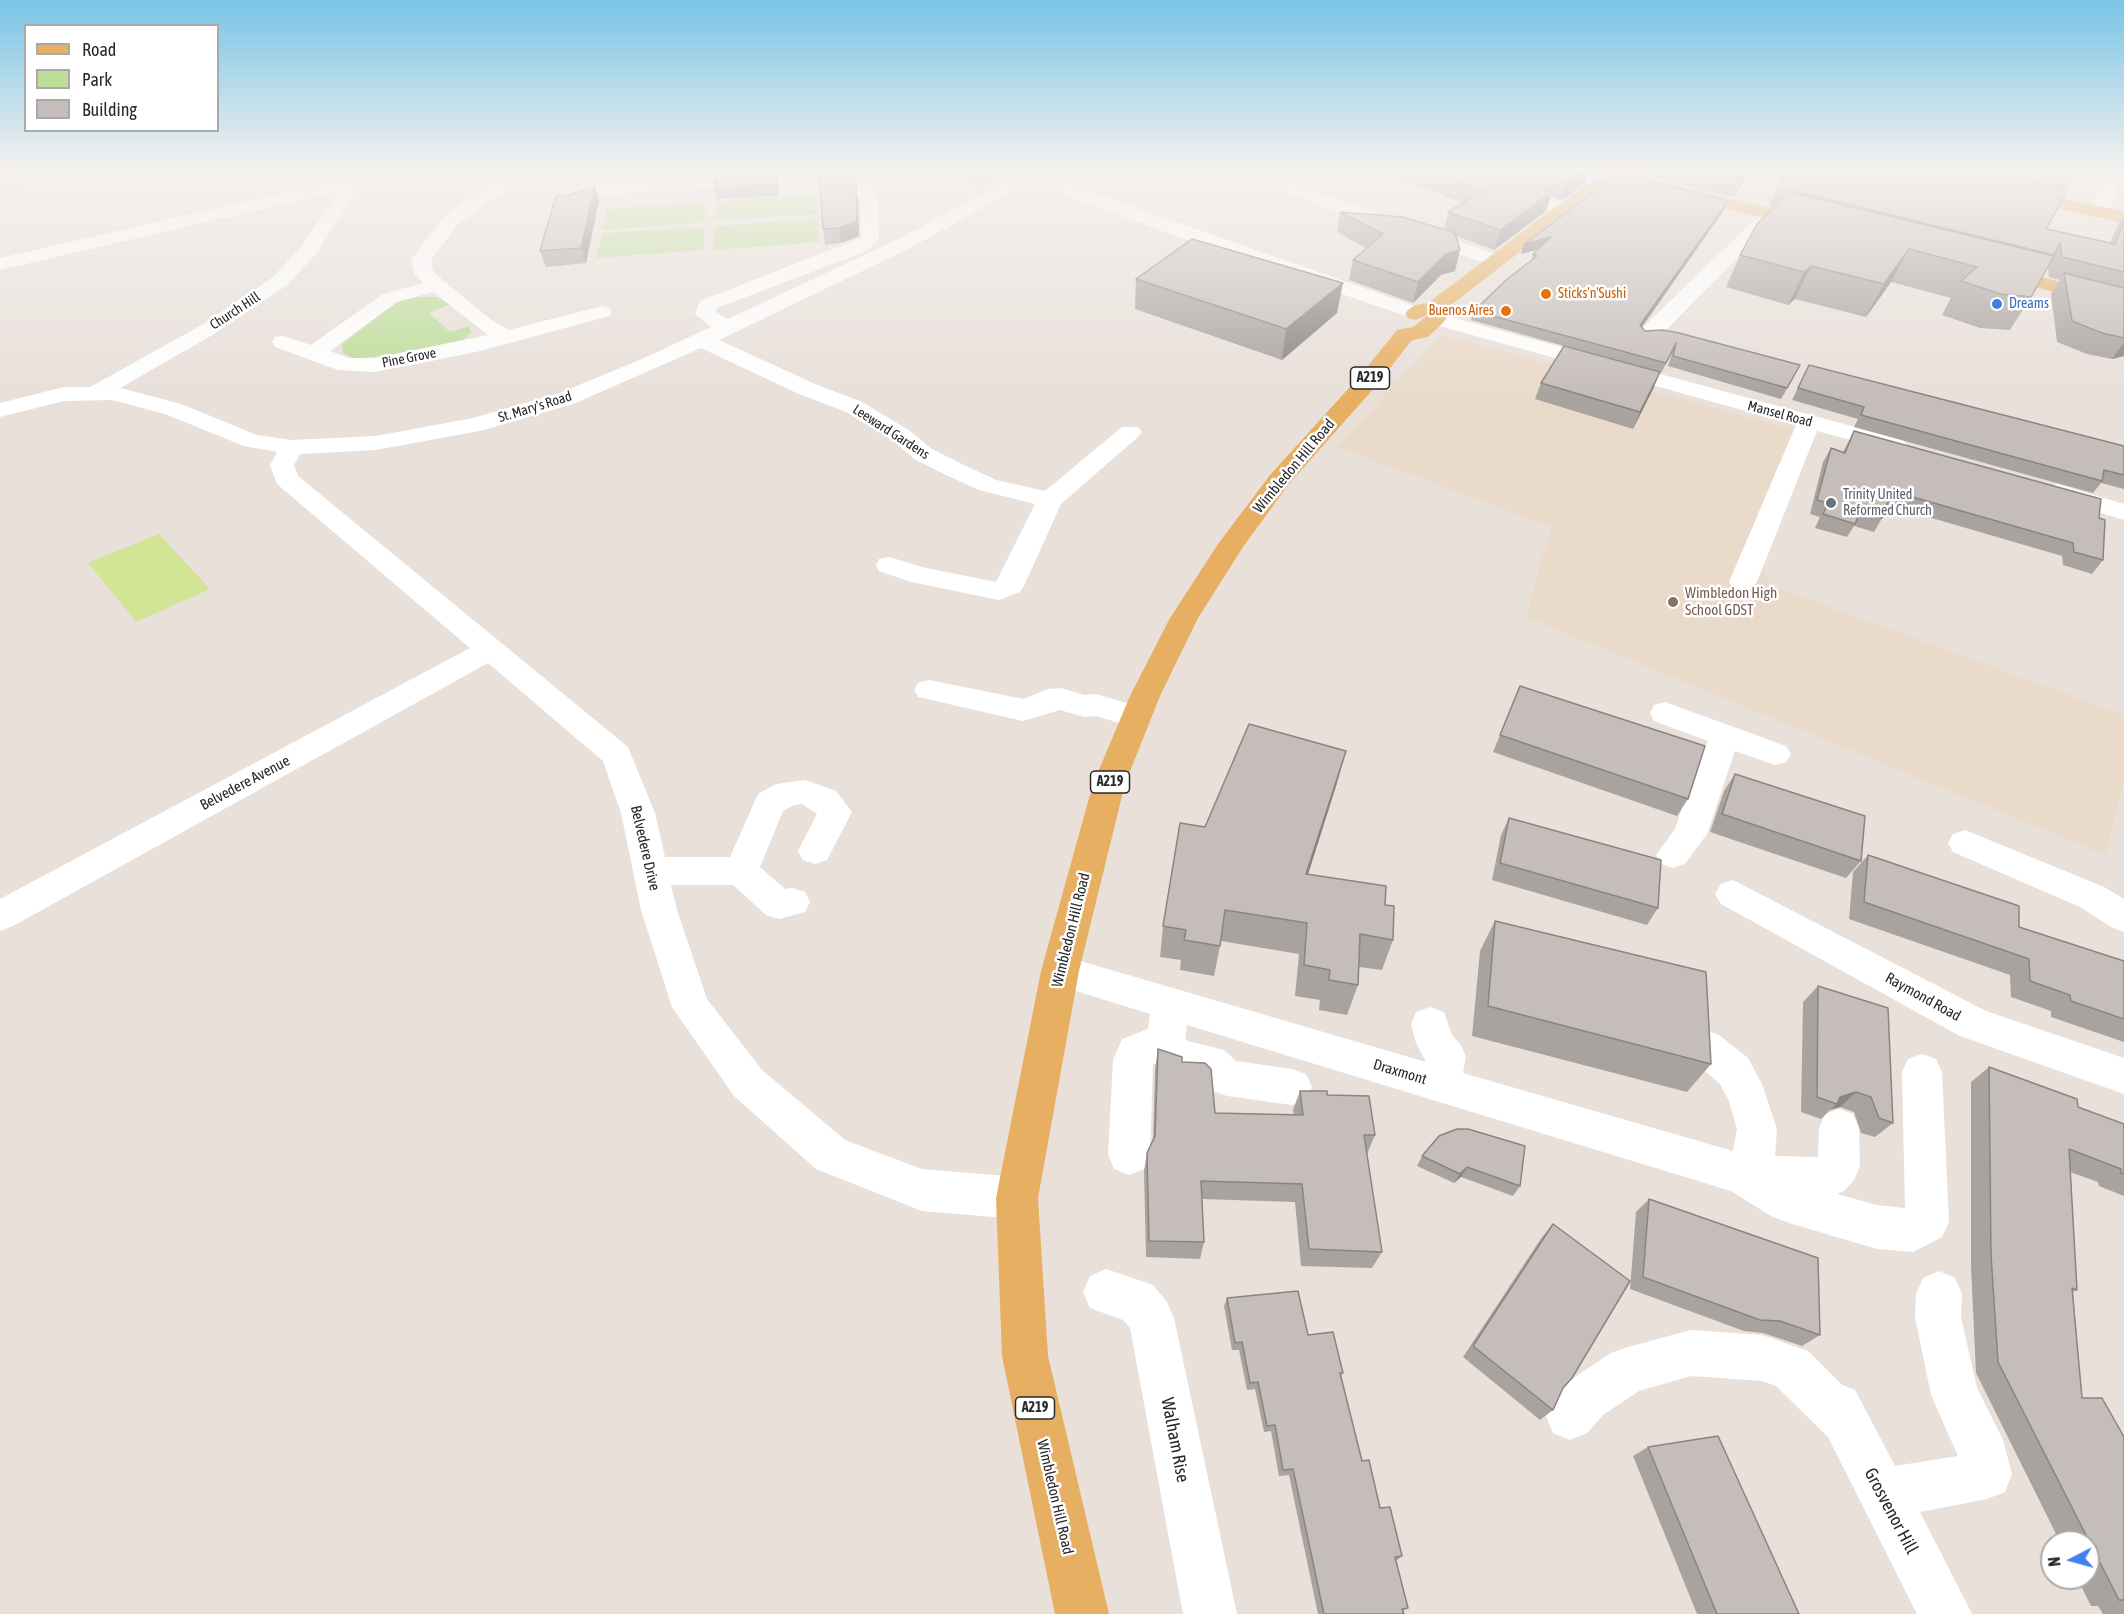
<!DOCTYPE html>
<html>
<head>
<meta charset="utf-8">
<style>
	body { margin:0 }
	#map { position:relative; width:2124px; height:1614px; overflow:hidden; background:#e9e0da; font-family:"Asap Condensed",sans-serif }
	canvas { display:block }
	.legend { position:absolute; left:24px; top:24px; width:195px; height:108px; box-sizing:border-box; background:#fff; border:2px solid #a9a9a9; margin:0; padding:8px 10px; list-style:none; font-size:18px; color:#282828 }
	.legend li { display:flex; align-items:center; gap:12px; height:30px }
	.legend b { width:30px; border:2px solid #a9a9a9 }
	.north { position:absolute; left:2040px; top:1530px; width:60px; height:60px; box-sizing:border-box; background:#fff; border:2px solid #a9a9a9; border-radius:50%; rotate:264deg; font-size:16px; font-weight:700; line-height:24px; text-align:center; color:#282828 }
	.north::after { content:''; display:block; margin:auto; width:21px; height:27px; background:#4282ee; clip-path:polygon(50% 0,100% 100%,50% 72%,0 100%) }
</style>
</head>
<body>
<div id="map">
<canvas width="2124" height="1614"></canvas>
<ul class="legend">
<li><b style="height:8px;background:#e7af61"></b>Road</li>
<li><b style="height:16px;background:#bddd99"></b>Park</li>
<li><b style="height:16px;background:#c5bdba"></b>Building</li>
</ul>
<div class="north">N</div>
</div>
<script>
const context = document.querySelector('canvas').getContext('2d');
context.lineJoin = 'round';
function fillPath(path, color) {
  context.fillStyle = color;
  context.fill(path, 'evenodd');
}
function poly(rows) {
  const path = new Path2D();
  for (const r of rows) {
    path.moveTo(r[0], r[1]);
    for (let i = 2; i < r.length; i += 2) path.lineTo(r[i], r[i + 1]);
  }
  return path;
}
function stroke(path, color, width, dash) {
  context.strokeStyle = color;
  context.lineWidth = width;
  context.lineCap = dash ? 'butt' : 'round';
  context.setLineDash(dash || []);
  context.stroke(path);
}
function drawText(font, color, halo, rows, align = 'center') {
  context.font = font + ' "Asap Condensed",sans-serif';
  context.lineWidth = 5;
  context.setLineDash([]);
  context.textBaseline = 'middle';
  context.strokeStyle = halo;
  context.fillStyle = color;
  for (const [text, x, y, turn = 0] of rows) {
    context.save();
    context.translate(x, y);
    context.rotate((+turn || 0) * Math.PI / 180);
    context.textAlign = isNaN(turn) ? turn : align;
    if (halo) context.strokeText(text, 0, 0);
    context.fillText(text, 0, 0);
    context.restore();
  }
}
const education = poly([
	[0,169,118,169,0,195],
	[1447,336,1788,428,1815,441,1760,567,1772,586,2124,715,2124,779,2106,855,1526,617,1551,527,1337,447,1432,344,1441,337]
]);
const green = poly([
	[955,169,1001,169,1003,173,978,189],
	[816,194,818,214,714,220,716,202],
	[705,202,705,220,700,223,602,230,607,209],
	[818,219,819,242,714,250,713,229,718,226],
	[700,227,705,229,703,250,596,258,602,233],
	[417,297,437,297,451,304,429,313,450,332,469,326,471,332,462,341,438,348,355,359,343,353,342,344,398,301]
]);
const pitch = poly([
	[159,534,210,589,136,622,88,563]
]);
const minor = poly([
	[65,169,99,169,97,173,40,185,19,185,10,180,19,175,40,175,65,169],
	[357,169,371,169,373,172,361,185,316,254,287,285,214,334,120,388,181,404,257,435,292,440,376,436,473,418,557,394,642,359,711,327,695,314,700,301,861,238,860,201,853,182,805,181,584,196,578,198,573,208,567,209,558,204,564,191,582,186,805,171,857,172,870,178,878,201,879,240,864,252,717,308,716,312,728,319,892,242,1020,174,1016,169,1039,169,1083,189,1423,309,1426,313,1423,317,1409,317,1214,250,1071,197,1034,180,906,250,719,340,815,384,862,402,910,431,932,449,964,465,996,480,1045,491,1122,427,1138,427,1142,432,1138,437,1061,504,1024,586,1020,592,999,600,911,582,879,571,876,565,879,559,889,557,926,568,996,582,1035,504,979,490,946,475,914,459,894,441,846,412,799,394,701,348,573,404,484,430,376,450,300,454,294,465,298,476,628,747,655,813,665,857,730,857,758,794,776,784,805,780,836,791,852,812,827,860,815,864,803,860,798,851,817,814,802,804,794,805,783,811,760,867,785,889,792,888,805,892,810,902,805,912,779,919,766,915,733,885,671,885,677,910,707,999,762,1070,845,1140,922,1169,1017,1177,1032,1183,1038,1198,1032,1213,1017,1219,922,1211,816,1169,734,1096,672,1007,641,910,621,813,603,761,488,663,13,926,0,931,0,899,470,648,277,484,270,465,277,452,244,446,165,414,112,400,64,401,0,417,0,403,64,387,90,387,200,326,273,277,302,246,339,191,0,270,0,258,348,178,357,169],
	[400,169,605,172,608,176,605,180,599,181,516,182,458,224,431,260,433,271,444,281,490,319,509,330,602,306,609,308,612,312,609,316,476,352,375,372,338,370,275,347,272,342,275,337,283,336,311,345,383,294,423,283,414,273,411,260,444,216,495,181,408,174,400,169],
	[433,292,488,335,375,358,349,358,330,351,397,302,433,292],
	[1234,169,1259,169,1400,223,1505,257,1508,261,1498,267,1386,231,1236,173,1234,169],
	[1448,169,1473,169,1570,205,1573,209,1564,214,1558,213,1450,173,1448,169],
	[1555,169,1581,169,1609,179,1612,183,1603,188,1557,173,1555,169],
	[2108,180,2117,185,2110,212,2107,216,2095,216,2092,212,2099,185,2108,180],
	[1771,209,1780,214,1777,218,1657,339,1641,339,1638,334,1641,329,1765,210,1771,209],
	[1436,313,1903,440,1907,445,1903,450,1895,452,1817,431,1757,582,1753,588,1743,591,1733,588,1729,582,1796,425,1429,323,1426,319,1429,315,1436,313],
	[2057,484,2124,504,2124,520,2048,497,2044,492,2048,487,2057,484],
	[929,680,1023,699,1048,689,1061,688,1084,695,1096,694,1147,709,1151,717,1147,725,1136,728,1096,716,1084,717,1060,710,1023,721,918,697,914,690,918,683,929,680],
	[1665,702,1786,746,1791,754,1786,762,1775,765,1735,751,1707,834,1685,864,1673,868,1661,864,1656,855,1675,829,1697,763,1708,741,1654,721,1650,713,1654,705,1665,702],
	[1965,830,2104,887,2124,899,2124,932,2111,927,2080,907,1953,852,1948,843,1953,834,1965,830],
	[1733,880,1986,1011,2124,1058,2124,1094,1960,1036,1721,904,1715,894,1721,884,1733,880],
	[1060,955,1426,1062,1416,1043,1411,1024,1416,1012,1430,1007,1444,1012,1452,1035,1460,1044,1466,1056,1463,1073,1733,1151,1737,1129,1729,1101,1720,1084,1691,1059,1686,1047,1691,1035,1705,1030,1719,1035,1748,1058,1762,1084,1777,1129,1775,1156,1818,1157,1819,1128,1825,1114,1839,1109,1853,1114,1859,1128,1860,1166,1854,1180,1844,1191,1837,1194,1877,1205,1905,1208,1902,1072,1908,1059,1922,1054,1936,1059,1942,1072,1949,1222,1942,1237,1913,1252,1877,1249,1786,1222,1771,1216,1731,1191,1187,1025,1185,1039,1188,1041,1224,1050,1236,1061,1292,1069,1306,1074,1312,1087,1306,1100,1292,1105,1227,1096,1213,1091,1200,1079,1179,1075,1153,1063,1150,1155,1144,1169,1129,1175,1114,1169,1108,1155,1113,1060,1122,1039,1148,1029,1150,1014,1047,982,1041,971,1047,960,1060,955],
	[1106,1269,1153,1285,1167,1302,1174,1318,1237,1614,1183,1614,1130,1328,1123,1320,1090,1308,1083,1292,1090,1276,1106,1269],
	[1939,1271,1955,1278,1962,1294,1961,1317,1977,1388,2003,1440,2012,1474,2005,1492,1987,1499,1920,1512,1972,1614,1917,1614,1828,1437,1776,1386,1762,1381,1691,1376,1639,1391,1603,1415,1587,1433,1570,1440,1553,1433,1546,1416,1553,1399,1569,1381,1611,1353,1628,1347,1691,1330,1762,1335,1808,1351,1842,1385,1855,1390,1895,1466,1958,1456,1931,1395,1915,1317,1916,1294,1923,1278,1939,1271]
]);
const major = poly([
	[1618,169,1641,169,1635,175,1818,220,1820,224,1811,230,1621,182,1600,192,1570,213,1446,309,1449,314,1443,323,1428,337,1412,340,1375,387,1288,485,1243,547,1198,618,1160,696,1125,784,1079,971,1038,1198,1048,1356,1109,1614,1055,1614,1002,1356,996,1198,1041,971,1093,784,1130,696,1170,618,1218,544,1270,475,1359,377,1397,330,1413,327,1428,315,1415,320,1408,318,1405,314,1408,310,1415,305,1428,303,1558,205,1588,184,1618,169],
	[2015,189,2124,211,2124,223,2009,198,2006,194,2009,190,2015,189],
	[1995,265,2124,298,2124,310,1988,275,1985,271,1995,265]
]);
const wall = poly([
	[11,169,53,169,39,173,15,174],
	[719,169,781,169,781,170,720,174],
	[1376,169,1589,169,1584,184,1562,200,1551,196,1546,211,1494,250,1456,236,1455,271,1441,275,1413,303,1349,280,1353,260,1366,248,1337,232,1340,212,1444,230,1448,212,1462,203],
	[1589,169,1612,169,1602,174],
	[1641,169,1752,169,1733,197,1639,174],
	[1777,169,2078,169,2066,190,2046,229,2110,243,2118,224,2124,215,2124,356,2112,359,2087,354,2057,342,2051,294,2060,280,2049,277,2048,267,2031,297,2010,330,1980,328,1942,315,1951,298,1891,282,1866,317,1795,299,1788,305,1726,287,1740,255,1773,207,1769,206,1784,174],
	[779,185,777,196,716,199,714,189],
	[856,186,858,201,859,236,841,243,825,245,823,229],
	[599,201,586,263,546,267,540,251],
	[1724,210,1642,327,1645,331,1795,375,1781,399,1668,366,1672,353,1661,373,1660,373,1653,389,1633,429,1535,399,1541,383,1564,346,1471,320,1474,311,1531,261,1533,254,1538,249,1521,254,1524,244],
	[1136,279,1337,313,1282,360,1135,309],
	[1809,365,2124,446,2124,489,2101,483,2093,493,1854,427,1858,419,1792,400],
	[1854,431,2099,518,2103,560,2092,574,2063,565,2062,556,1887,505,1882,518,1874,532,1854,526,1847,537,1815,528,1820,517,1810,514,1823,462,1831,448,1843,452],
	[1520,686,1688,799,1677,816,1493,752],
	[1735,774,1861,861,1846,878,1710,832,1724,791],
	[1337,783,1308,874,1385,905,1393,940,1382,970,1359,967,1358,985,1347,1015,1319,1010,1320,1000,1295,996,1299,954,1221,941,1214,976,1180,970,1181,960,1160,957,1163,926,1205,827],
	[1509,818,1658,908,1647,925,1492,880,1501,835],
	[1868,855,2019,927,2124,961,2124,1042,2051,1017,2051,1011,2011,997,2010,975,1849,919,1853,872],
	[1495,921,1711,1064,1687,1092,1472,1036,1480,951],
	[1818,986,1893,1123,1875,1137,1861,1133,1854,1112,1840,1107,1830,1110,1821,1119,1801,1112,1803,1002],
	[1158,1049,1182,1062,1215,1113,1294,1115,1293,1110,1300,1091,1327,1095,1375,1135,1367,1154,1382,1252,1372,1268,1301,1266,1295,1202,1202,1199,1204,1242,1200,1259,1146,1257,1144,1171,1147,1153,1153,1141,1155,1069],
	[1989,1067,2078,1107,2124,1124,2124,1196,2099,1186,2098,1182,2070,1172,2077,1290,2073,1292,2082,1398,2124,1437,2124,1614,2103,1614,2098,1606,2091,1606,2077,1578,2088,1578,2088,1542,2060,1542,1976,1373,1971,1267,1971,1082],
	[1439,1136,1520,1186,1513,1196,1461,1177,1454,1183,1417,1166,1422,1156],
	[1649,1199,1820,1335,1802,1346,1763,1333,1744,1331,1630,1289,1636,1212],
	[1553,1224,1563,1388,1553,1410,1540,1420,1463,1357,1542,1237],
	[1227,1298,1308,1335,1343,1373,1341,1376,1362,1461,1380,1508,1402,1556,1396,1561,1408,1608,1403,1611,1404,1614,1318,1614,1289,1475,1279,1476,1271,1431,1264,1432,1255,1389,1247,1390,1239,1350,1232,1350,1224,1306],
	[1648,1447,1799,1614,1697,1614,1633,1456]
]);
const shadedWall = poly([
	[37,169,53,169,39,173],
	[1584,169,1589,169,1584,184,1562,200,1568,180],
	[1604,169,1612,169,1602,174],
	[1747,169,1752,169,1733,197,1741,178],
	[777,175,779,185,777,196,775,185],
	[595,186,599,201,586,263,581,248],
	[856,186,858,201,859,236,841,243,839,228],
	[1552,192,1546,211,1494,250,1500,230],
	[1728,201,1724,210,1636,335,1640,325],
	[1551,237,1548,247,1521,254,1524,244],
	[1909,249,1891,282,1866,317,1884,284],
	[1460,250,1455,271,1441,275,1413,303,1418,282,1446,254],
	[1811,266,1795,299,1788,305,1804,272],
	[1343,283,1337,313,1282,360,1286,329],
	[2124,342,2124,356,2112,359],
	[1660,372,1653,389,1633,429,1640,412],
	[1346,751,1337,783,1298,906,1306,874],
	[1856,1092,1840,1107,1830,1110,1837,1104,1840,1097],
	[1467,1167,1461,1177,1454,1183,1460,1174]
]);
const building = poly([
	[1428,169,1490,169,1552,192,1500,230,1448,212,1483,191,1428,169],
	[1537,169,1584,169,1568,180,1537,169],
	[1705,169,1747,169,1741,178,1705,169],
	[1787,169,1970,169,2067,191,2046,229,2115,244,2124,221,2124,272,2062,257,2060,243,2054,255,1777,187,1787,169],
	[2042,169,2078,169,2074,176,2042,169],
	[851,174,856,186,857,221,839,228,823,229,819,176,851,174],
	[777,175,775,185,714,189,715,179,777,175],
	[1624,175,1728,201,1640,325,1645,331,1663,330,1679,333,1800,365,1787,388,1673,356,1676,343,1666,363,1474,311,1505,281,1537,256,1533,254,1551,237,1524,244,1604,185,1624,175],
	[595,186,581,248,540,251,556,196,569,195,595,186],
	[1789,192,2054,256,2031,297,2000,294,1961,281,1977,267,1909,249,1884,284,1811,266,1804,272,1740,255,1757,224,1789,192],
	[1340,212,1403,217,1455,233,1460,250,1446,254,1418,282,1353,260,1383,234,1340,212],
	[1192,239,1343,283,1286,329,1136,279,1192,239],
	[2064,273,2124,288,2124,338,2102,333,2072,321,2064,273],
	[1564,346,1660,372,1640,412,1541,383,1564,346],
	[1809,365,2124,446,2124,475,2104,470,2102,481,1861,415,1864,407,1798,388,1809,365],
	[1854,431,2101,499,2099,518,2105,520,2103,560,2074,552,2073,543,1892,491,1882,518,1860,512,1855,524,1823,514,1828,503,1817,500,1831,448,1845,453,1854,431],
	[1520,686,1705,746,1688,799,1500,735,1520,686],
	[1249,724,1346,751,1306,874,1386,886,1385,905,1394,906,1393,940,1360,934,1358,985,1329,980,1330,970,1304,965,1307,923,1225,910,1220,946,1184,940,1186,930,1163,926,1180,823,1205,827,1249,724],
	[1735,774,1865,816,1861,861,1722,814,1735,774],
	[1509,818,1661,860,1658,908,1500,863,1509,818],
	[1868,855,2019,906,2019,927,2124,961,2124,1019,2071,1001,2070,995,2030,981,2029,959,1864,902,1868,855],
	[1495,921,1706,972,1711,1064,1488,1006,1495,921],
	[1818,986,1888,1008,1893,1123,1879,1118,1871,1097,1856,1092,1840,1097,1837,1104,1817,1097,1818,986],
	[1158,1049,1182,1057,1182,1062,1205,1063,1211,1069,1215,1113,1303,1115,1300,1091,1327,1091,1327,1095,1369,1096,1375,1135,1364,1135,1382,1252,1309,1249,1302,1184,1201,1181,1204,1242,1149,1241,1147,1153,1155,1136,1158,1049],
	[1989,1067,2077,1099,2078,1107,2124,1124,2124,1174,2121,1173,2121,1169,2069,1149,2077,1290,2072,1288,2082,1398,2102,1398,2124,1437,2124,1600,2119,1600,1998,1362,1991,1255,1989,1067],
	[1457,1129,1468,1129,1525,1146,1520,1186,1467,1167,1460,1174,1422,1156,1439,1136,1457,1129],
	[1649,1199,1818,1258,1820,1335,1780,1321,1760,1320,1643,1277,1649,1199],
	[1553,1224,1630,1281,1572,1378,1563,1388,1553,1410,1473,1346,1553,1224],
	[1298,1291,1308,1335,1333,1332,1343,1373,1340,1373,1362,1461,1369,1460,1380,1508,1390,1507,1402,1556,1395,1557,1408,1608,1402,1609,1404,1614,1324,1614,1293,1469,1283,1470,1275,1425,1267,1426,1258,1382,1250,1383,1242,1342,1235,1343,1227,1298,1298,1291],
	[1718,1436,1799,1614,1717,1614,1648,1447,1718,1436]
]);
const markers = [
	[1546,294,6,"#e8710a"],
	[1997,304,6,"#3f7fe0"],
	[1506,311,6,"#e8710a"],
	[1831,503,6,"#6b7280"],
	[1673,602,6,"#8d6e63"]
];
const farFoodnames = [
	["Sticks'n'Sushi",1558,294],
	["Buenos Aires",1494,311,"right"]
];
const farShopnames = [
	["Dreams",2009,304]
];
const farStreetnames = [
	["Church Hill",235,311,-33],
	["Pine Grove",409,358,-11],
	["St. Mary's Road",535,407,-17],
	["Mansel Road",1780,414,15],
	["Leeward Gardens",891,432,33]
];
const shields = [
	[1370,378,39],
	[1110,782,39],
	[1035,1408,39]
];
const shieldNames = [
	["A219",1370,378],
	["A219",1110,782],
	["A219",1035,1408]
];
const farWorshipnames = [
	["Trinity United",1843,495],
	["Reformed Church",1843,511]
];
const streetNames = [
	["Wimbledon Hill Road",1294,466,-50],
	["Belvedere Avenue",245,783,-28],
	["Belvedere Drive",645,848,77],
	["Wimbledon Hill Road",1071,930,-76],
	["Raymond Road",1923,997,29],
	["Draxmont",1400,1072,17],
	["Wimbledon Hill Road",1055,1497,77]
];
const educationNames = [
	["Wimbledon High",1685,593],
	["School GDST",1685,610]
];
const nearStreetnames = [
	["Walham Rise",1175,1440,79],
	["Grosvenor Hill",1891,1511,62]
];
fillPath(education, '#eadaca');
fillPath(green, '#bddd99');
fillPath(pitch, '#d2e495');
fillPath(minor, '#fff');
fillPath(major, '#e7af61');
fillPath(wall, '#a9a3a0');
fillPath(shadedWall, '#8a8482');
fillPath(building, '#c5bdba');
stroke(building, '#8a8482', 1.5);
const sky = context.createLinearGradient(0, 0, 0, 395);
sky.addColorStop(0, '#79c4e7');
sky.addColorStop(0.43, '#f5f1ee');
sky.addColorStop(1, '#f5f1ee00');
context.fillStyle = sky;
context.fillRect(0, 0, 2124, 395);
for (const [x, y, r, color] of markers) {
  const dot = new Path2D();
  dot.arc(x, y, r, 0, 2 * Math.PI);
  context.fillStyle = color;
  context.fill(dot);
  stroke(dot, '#fff', 2);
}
drawText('14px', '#c56008', '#fff', farFoodnames, 'left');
drawText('14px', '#366cbe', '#fff', farShopnames, 'left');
drawText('14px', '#282828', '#fff', farStreetnames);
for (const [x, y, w] of shields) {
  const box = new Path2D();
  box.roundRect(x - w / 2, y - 11, w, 22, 4.5);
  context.fillStyle = '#fff';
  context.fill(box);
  stroke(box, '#282828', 1.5);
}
drawText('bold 14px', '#282828', null, shieldNames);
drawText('14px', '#5b616d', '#fff', farWorshipnames, 'left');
drawText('15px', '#282828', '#fff', streetNames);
drawText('15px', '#785e54', '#fff', educationNames, 'left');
drawText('18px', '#282828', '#fff', nearStreetnames);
</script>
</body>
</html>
